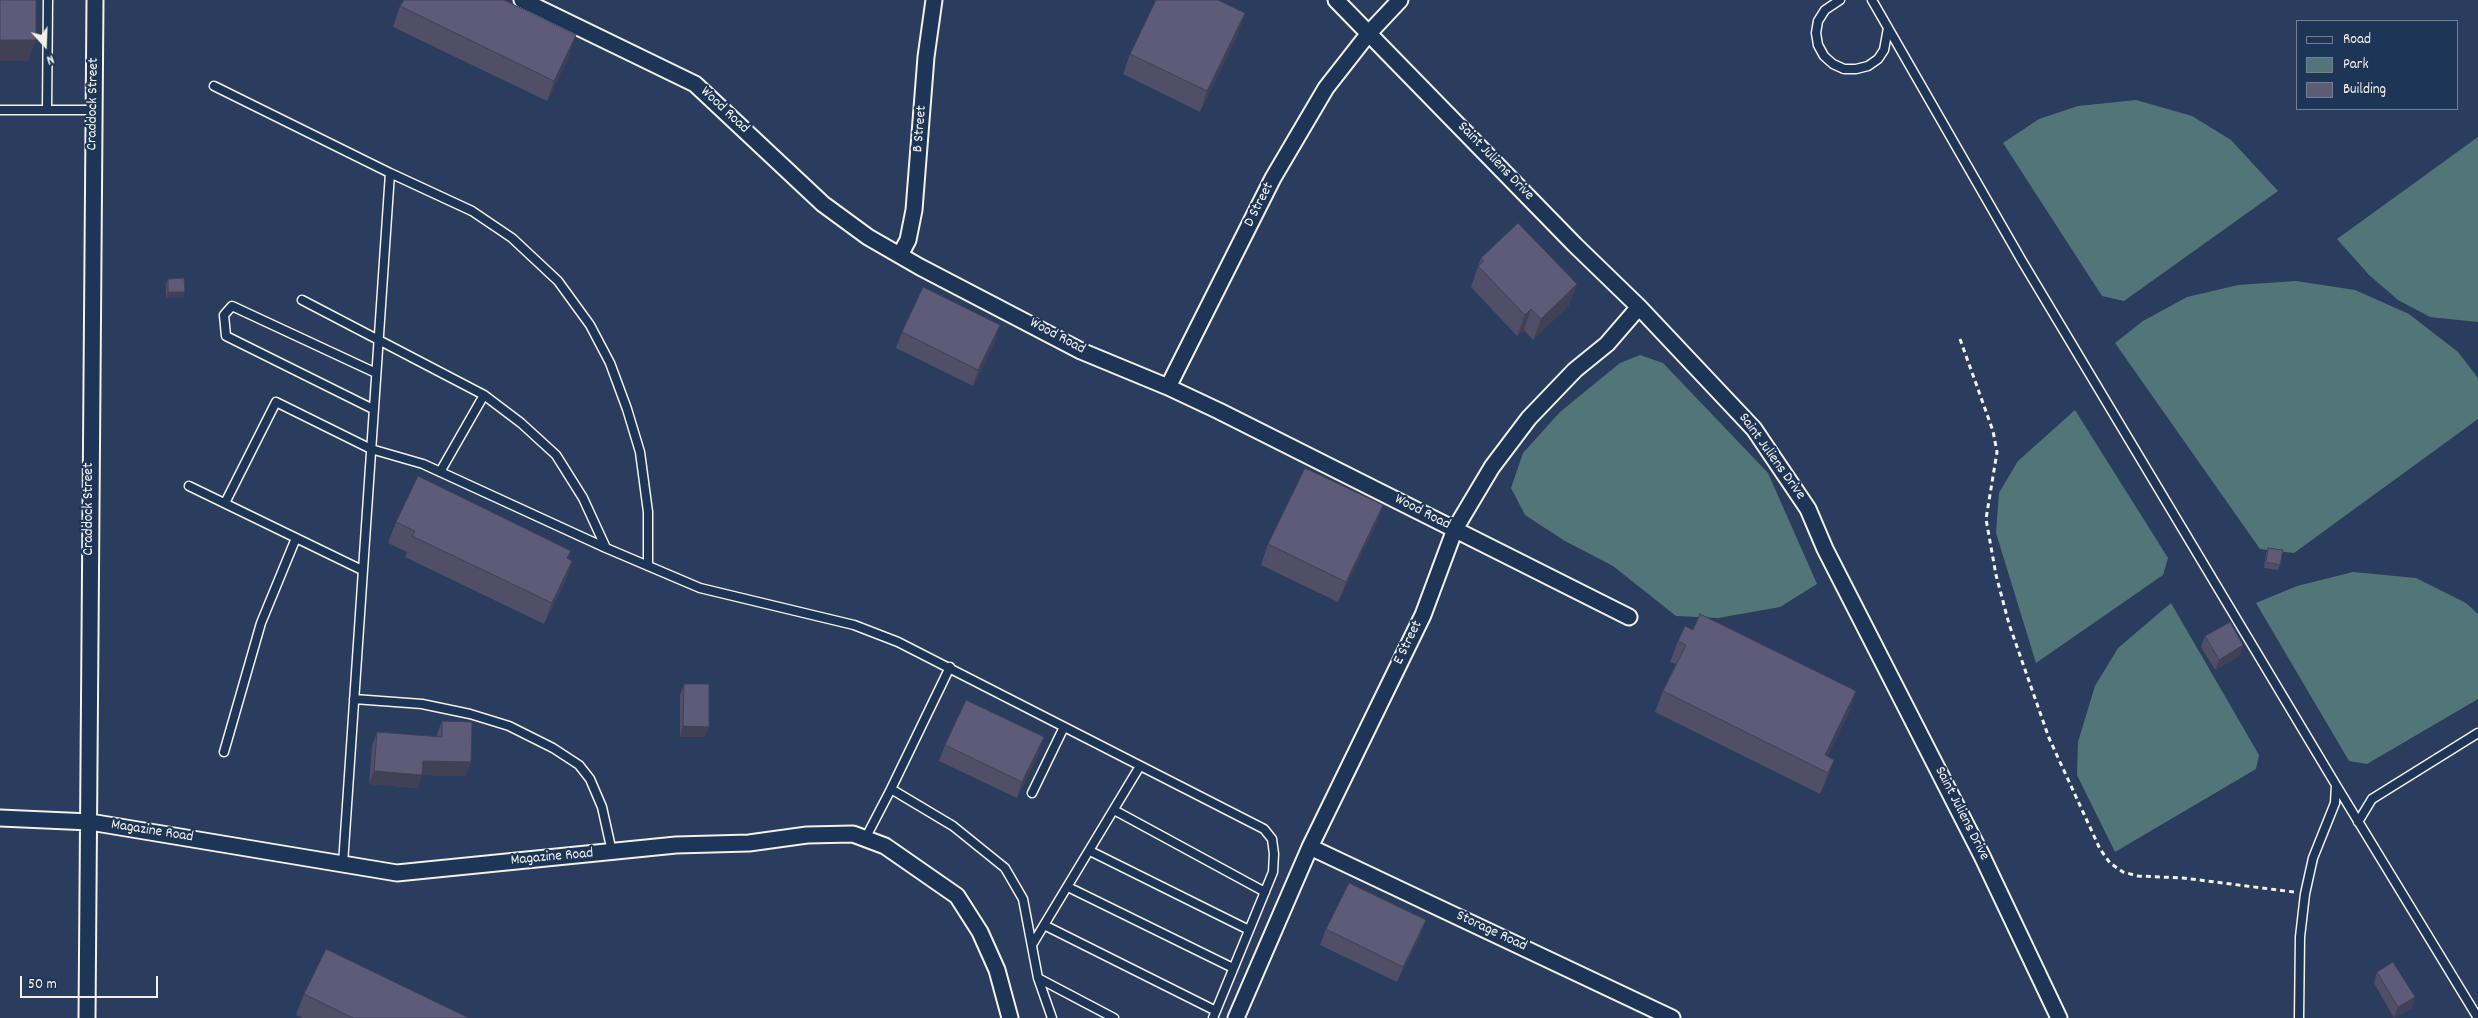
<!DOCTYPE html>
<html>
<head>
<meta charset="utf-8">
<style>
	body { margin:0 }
	#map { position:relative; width:2478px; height:1018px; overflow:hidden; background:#2a3d5e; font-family:Dekko,sans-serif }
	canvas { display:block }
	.legend { position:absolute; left:2296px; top:20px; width:162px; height:90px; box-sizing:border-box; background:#1d3557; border:1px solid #738091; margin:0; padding:6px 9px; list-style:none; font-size:15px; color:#f4f1e8 }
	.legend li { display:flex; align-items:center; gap:10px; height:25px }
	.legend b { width:25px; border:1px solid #738091 }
	.north { position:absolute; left:20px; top:20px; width:50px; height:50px; -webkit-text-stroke:4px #1d3557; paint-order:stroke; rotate:160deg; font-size:14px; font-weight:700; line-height:20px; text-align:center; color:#f4f1e8 }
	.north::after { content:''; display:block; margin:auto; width:18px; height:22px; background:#f4f1e8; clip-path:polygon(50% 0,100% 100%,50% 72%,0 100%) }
	.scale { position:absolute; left:20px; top:976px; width:138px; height:22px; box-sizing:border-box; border:2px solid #f4f1e8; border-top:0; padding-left:6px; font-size:15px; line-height:18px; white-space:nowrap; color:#f4f1e8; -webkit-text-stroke:4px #1d3557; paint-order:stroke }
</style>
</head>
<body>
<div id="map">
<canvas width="2478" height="1018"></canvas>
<ul class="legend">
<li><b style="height:6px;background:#1d3557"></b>Road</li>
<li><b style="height:14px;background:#527677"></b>Park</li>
<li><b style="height:14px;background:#5e5b79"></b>Building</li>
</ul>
<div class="north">N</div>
<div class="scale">50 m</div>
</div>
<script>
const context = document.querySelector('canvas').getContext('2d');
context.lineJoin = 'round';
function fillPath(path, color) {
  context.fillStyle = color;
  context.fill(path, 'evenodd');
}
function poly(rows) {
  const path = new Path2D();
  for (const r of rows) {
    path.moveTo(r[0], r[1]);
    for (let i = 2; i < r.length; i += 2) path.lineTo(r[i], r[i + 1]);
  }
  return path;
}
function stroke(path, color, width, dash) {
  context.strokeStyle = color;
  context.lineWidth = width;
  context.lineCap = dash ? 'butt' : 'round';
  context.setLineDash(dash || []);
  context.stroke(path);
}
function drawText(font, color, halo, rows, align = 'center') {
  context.font = font + ' Dekko,sans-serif';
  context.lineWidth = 4.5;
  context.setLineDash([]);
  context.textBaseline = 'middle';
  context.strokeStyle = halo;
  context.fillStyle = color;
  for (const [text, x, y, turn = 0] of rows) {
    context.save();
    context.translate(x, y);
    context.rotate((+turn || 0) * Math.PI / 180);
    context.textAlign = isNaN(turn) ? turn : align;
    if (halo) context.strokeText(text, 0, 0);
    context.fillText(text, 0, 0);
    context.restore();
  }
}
const green = poly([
	[2136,100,2192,116,2231,140,2278,191,2124,301,2102,296,2003,143,2039,119,2078,106],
	[2478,137,2478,322,2430,317,2398,300,2369,275,2337,239],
	[2296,281,2355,290,2409,314,2458,352,2478,378,2478,419,2294,553,2260,549,2115,343,2143,321,2187,297,2238,285],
	[1640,355,1663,363,1768,473,1817,584,1780,607,1718,618,1676,616,1613,566,1565,541,1525,515,1511,488,1523,453,1560,412,1620,363],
	[2075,410,2168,558,2163,575,2036,663,1996,533,1999,493,2018,461],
	[2353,572,2416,578,2466,603,2478,614,2478,699,2367,764,2349,761,2256,603,2297,586],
	[2171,603,2259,755,2256,769,2115,852,2077,775,2078,742,2095,686,2118,648]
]);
const path = poly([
	[1960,339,1993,431,1997,452,1986,519,1996,575,2009,624,2049,738,2100,849,2110,863,2123,872,2138,876,2183,878,2294,892]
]);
const service = poly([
	[1840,0,1825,10,1818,21,1816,33,1818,45,1824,56,1833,64,1844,69,1856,69,1868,66,1878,59,1884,50,1888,28],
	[1872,0,2022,261,2336,785,2335,803,2313,858,2305,894,2300,937,2299,1018],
	[214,86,390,173,472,211,512,238,558,281,590,325,610,363,627,409,640,452,648,512,648,566],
	[0,110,94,110],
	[47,110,48,0],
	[302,300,484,395,521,423,556,455,583,498,606,548],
	[373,409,226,336,224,315,232,306,376,373],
	[440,472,484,395],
	[189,486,362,570],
	[225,503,276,402,371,449,423,464,606,548,700,588,854,625,898,642,1264,829,1272,839,1274,854,1273,872,1213,1018],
	[354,699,422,704,470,714,509,726,553,748,579,765,590,779,602,807,612,852],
	[224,752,261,623,296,538],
	[2336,785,2478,1018],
	[891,789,950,667],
	[1032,793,1064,727],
	[1114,810,1265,892],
	[2358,822,2372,799,2478,733],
	[865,839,891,789,953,826,1005,868,1023,899,1038,978,1052,1018],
	[1090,851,1249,930],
	[343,864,390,173],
	[1068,887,1233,968],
	[1044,925,1216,1011],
	[1032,945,1140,766],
	[1038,978,1114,1018]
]);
const minor = poly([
	[522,0,695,84,823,204,868,237,920,267,1081,351,1168,387,1219,411,1629,617],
	[1336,0,1575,245,1639,307,1754,429,1808,509,1825,549,1982,856,2059,1018],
	[900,255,908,240,914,210,926,57,934,0],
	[1168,387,1273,178,1326,88,1369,33,1400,0],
	[0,818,90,822,397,873,676,845,749,843,807,835,853,834,885,846,957,896,980,932,997,970,1010,1018],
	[1310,847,1672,1018],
	[87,1018,95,0],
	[1236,1018,1310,847,1423,615,1455,529,1492,467,1529,418,1575,370,1607,344,1639,307]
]);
const wall = poly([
	[400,6,569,56,547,101,393,27],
	[1238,34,1200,112,1123,74,1130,54],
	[1481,258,1577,284,1569,305,1533,340,1524,330,1517,336,1471,287],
	[168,279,183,298,166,298,166,284],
	[1000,325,995,341,973,386,896,348,902,332],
	[1383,505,1375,526,1338,602,1261,565,1268,544],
	[396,522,568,559,572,561,565,582,544,624,405,557,407,552,388,543],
	[2268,548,2280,565,2278,570,2264,568,2266,553],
	[1693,630,1856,691,1849,712,1827,756,1834,760,1827,780,1820,794,1655,712,1663,691,1676,664,1670,662,1678,641],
	[2205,636,2243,645,2239,656,2215,670,2201,647],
	[684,684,705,737,680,737,680,695],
	[442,721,466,776,422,775,417,788,369,784,372,746,377,732,437,737,437,734],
	[945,745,1039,753,1017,798,939,761],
	[1426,920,1420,936,1397,982,1320,945,1326,929],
	[2377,972,2415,997,2412,1008,2394,1018,2374,983],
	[304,994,469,1018,303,1018,296,1015]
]);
const shadedWall = poly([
	[1245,13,1238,34,1200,112,1207,91],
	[576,35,569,56,547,101,554,81],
	[0,40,36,40,28,61,0,61],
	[1577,284,1569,305,1533,340,1541,319],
	[168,292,185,292,183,298,166,298],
	[1531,309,1524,330,1517,336,1525,315],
	[1000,325,995,341,973,386,978,370],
	[1383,505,1375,526,1338,602,1346,582],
	[572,561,565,582,544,624,552,603],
	[2243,645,2239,656,2215,670,2219,660],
	[1856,691,1849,712,1820,769,1825,755],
	[683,726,709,727,705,737,680,737],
	[1044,737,1039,753,1017,798,1022,782],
	[1834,760,1827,780,1820,794,1828,773],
	[423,761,471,762,466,776,422,775,417,788,369,784,374,771],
	[1426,920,1420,936,1397,982,1403,967],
	[2415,997,2412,1008,2394,1018,2398,1007]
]);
const building = poly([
	[0,0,36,0,36,40,0,40,0,0],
	[404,0,504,0,576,35,554,81,400,6,404,0],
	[1156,0,1218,0,1245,13,1207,91,1130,54,1156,0],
	[1518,223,1577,284,1541,319,1531,309,1525,315,1478,266,1484,261,1481,258,1518,223],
	[184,278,185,292,168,292,168,279,184,278],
	[923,287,1000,325,978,370,902,332,923,287],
	[1305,468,1383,505,1346,582,1268,544,1305,468],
	[418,476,571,551,567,558,572,561,552,603,412,536,415,531,396,522,418,476],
	[2268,548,2283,550,2280,565,2266,562,2268,548],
	[1700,614,1856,691,1825,755,1834,760,1828,773,1663,691,1686,645,1678,641,1685,626,1693,630,1700,614],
	[2230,622,2243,645,2219,660,2205,636,2230,622],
	[684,684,709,684,709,727,683,726,684,684],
	[966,700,1044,737,1022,782,945,745,966,700],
	[442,721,472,722,471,762,423,761,422,775,374,771,377,732,442,737,442,721],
	[1349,883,1426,920,1403,967,1326,929,1349,883],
	[326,949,469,1018,353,1018,304,994,326,949],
	[2393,962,2415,997,2398,1007,2377,972,2393,962]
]);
const streetNames = [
	["Craddock Street",94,104,-89],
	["Wood Road",724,111,43],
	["B Street",921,129,-85],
	["Saint Juliens Drive",1495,162,46],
	["D Street",1260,205,-63],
	["Wood Road",1057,337,28],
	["Saint Juliens Drive",1771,457,54],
	["Craddock Street",90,509,-90],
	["Wood Road",1422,513,27],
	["E Street",1409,643,-64],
	["Saint Juliens Drive",1961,814,63],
	["Magazine Road",152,832,9],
	["Magazine Road",552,858,-5],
	["Storage Road",1491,932,25]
];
fillPath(green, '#527677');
stroke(service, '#f4f1e8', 11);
stroke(minor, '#f4f1e8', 19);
stroke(path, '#f4f1e8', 3, [5, 4]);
stroke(service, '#1d3557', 8);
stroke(minor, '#1d3557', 15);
fillPath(wall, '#514e68');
fillPath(shadedWall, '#424055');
fillPath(building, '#5e5b79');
stroke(building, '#424055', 1);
drawText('15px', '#f4f1e8', '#1d3557', streetNames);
</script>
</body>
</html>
